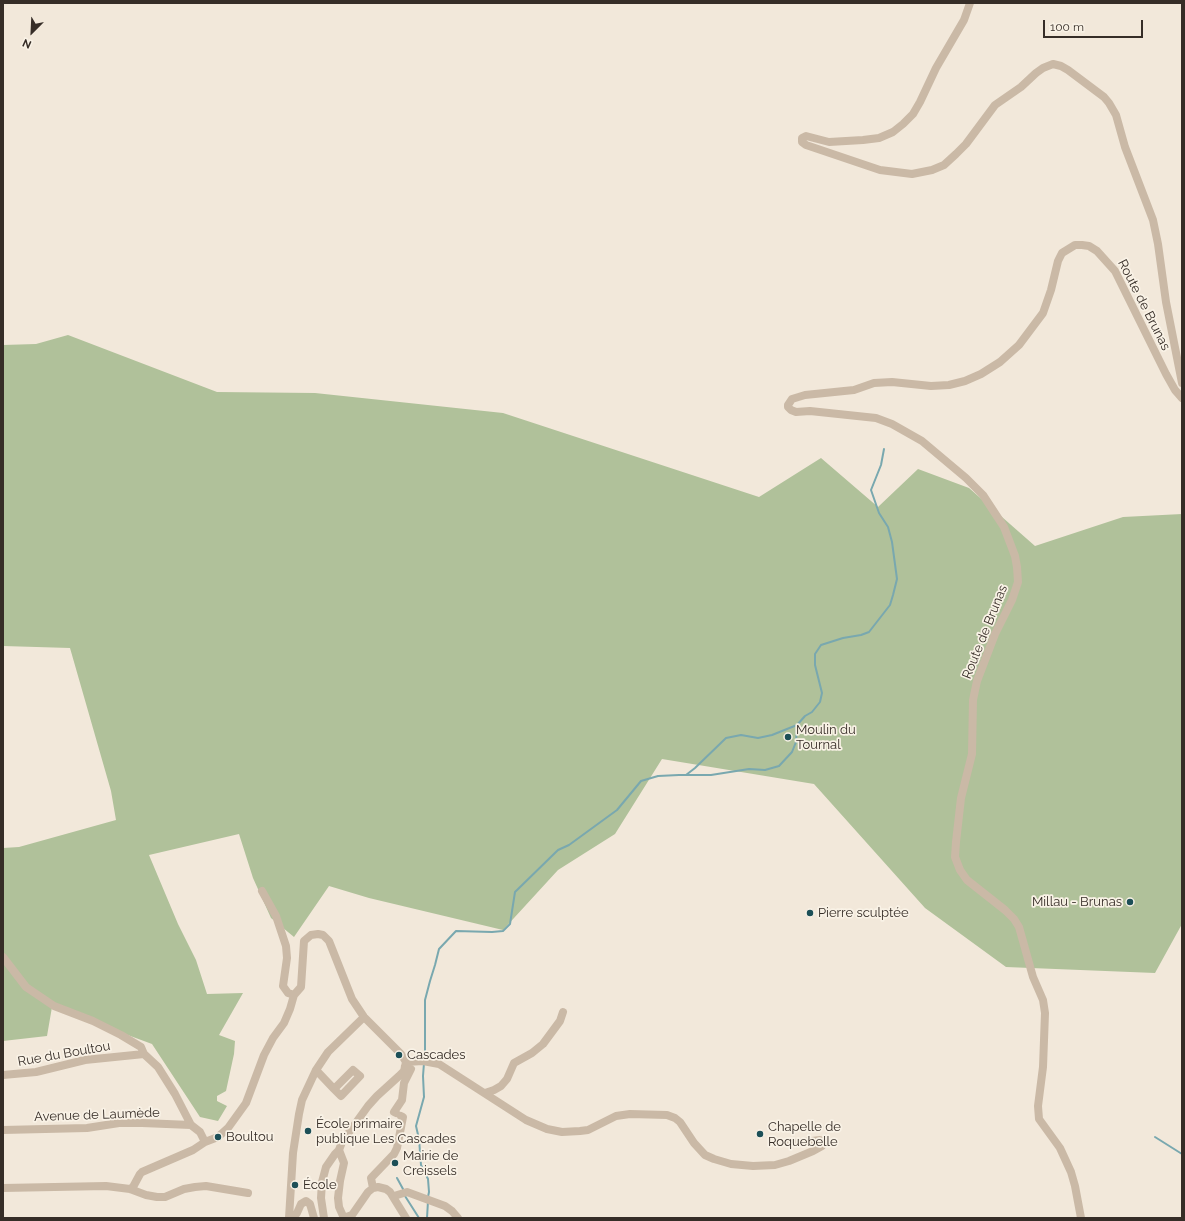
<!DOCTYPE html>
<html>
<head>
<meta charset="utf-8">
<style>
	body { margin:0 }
	#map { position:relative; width:1185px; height:1221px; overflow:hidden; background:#f2e8da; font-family:Raleway,sans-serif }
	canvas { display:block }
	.frame { position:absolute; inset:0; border:4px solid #362d27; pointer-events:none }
	.north { position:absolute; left:12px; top:12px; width:40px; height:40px; -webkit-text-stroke:3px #f9f2e6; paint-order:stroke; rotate:204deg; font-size:11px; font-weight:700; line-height:16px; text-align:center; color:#362d27 }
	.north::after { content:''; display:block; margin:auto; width:14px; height:18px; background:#362d27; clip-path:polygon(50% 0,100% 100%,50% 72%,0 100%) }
	.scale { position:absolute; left:1043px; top:20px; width:100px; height:18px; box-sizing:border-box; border:2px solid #362d27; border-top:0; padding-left:5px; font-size:12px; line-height:14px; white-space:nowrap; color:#362d27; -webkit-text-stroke:3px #f9f2e6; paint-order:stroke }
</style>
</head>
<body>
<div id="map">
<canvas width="1185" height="1221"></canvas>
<div class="frame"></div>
<div class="north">N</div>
<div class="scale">100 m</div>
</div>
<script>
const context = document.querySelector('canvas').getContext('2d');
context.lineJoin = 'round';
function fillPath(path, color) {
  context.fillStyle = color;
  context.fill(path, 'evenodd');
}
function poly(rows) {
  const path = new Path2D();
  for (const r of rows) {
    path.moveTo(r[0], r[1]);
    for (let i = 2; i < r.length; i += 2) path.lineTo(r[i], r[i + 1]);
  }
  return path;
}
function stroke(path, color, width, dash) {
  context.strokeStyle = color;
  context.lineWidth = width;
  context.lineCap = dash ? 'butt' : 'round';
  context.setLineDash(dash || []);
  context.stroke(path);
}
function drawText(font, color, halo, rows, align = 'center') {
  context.font = font + ' Raleway,sans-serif';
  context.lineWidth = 3.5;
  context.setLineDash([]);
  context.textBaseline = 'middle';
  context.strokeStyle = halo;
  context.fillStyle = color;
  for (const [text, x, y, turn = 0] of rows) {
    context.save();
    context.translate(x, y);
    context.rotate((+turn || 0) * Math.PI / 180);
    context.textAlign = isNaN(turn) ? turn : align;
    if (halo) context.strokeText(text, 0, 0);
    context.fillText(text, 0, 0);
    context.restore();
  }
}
const green = poly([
	[68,335,217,392,315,393,503,413,759,497,821,458,878,507,918,469,969,488,1035,546,1123,517,1182,514,1182,924,1155,973,1006,967,925,908,814,784,662,759,615,834,558,870,503,930,369,898,329,886,294,937,271,918,253,878,239,834,149,855,178,924,196,960,207,994,243,993,219,1035,235,1041,234,1054,226,1091,217,1096,217,1101,227,1106,218,1121,200,1117,152,1044,52,1007,47,1036,3,1041,3,848,19,847,116,820,111,791,70,648,3,646,3,345,36,344]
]);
const stream = poly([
	[686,775,695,768,726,738,741,735,758,738,772,735,797,725],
	[425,1058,425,1000,430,981,435,965,439,949,456,931,492,932,503,931,510,924,515,892,558,850,569,845,617,810,641,781,658,776,679,775,711,775,749,769,765,770,779,766,792,752,796,742,797,725,805,716,812,712,820,702,822,693,815,665,815,654,821,645,843,638,861,635,869,632,890,605,893,595,897,579,892,542,888,527,879,513,871,490,881,465,884,449],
	[424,1063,423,1076,424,1097,416,1126,419,1139,421,1165,428,1179,429,1192,428,1197],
	[1155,1137,1182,1154],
	[397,1178,403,1189],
	[405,1196,419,1218],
	[427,1218,428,1201]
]);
const minor = poly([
	[970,3,964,20,936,68,920,102,913,114,903,124,893,132,879,138,863,140,829,142,806,136,802,138,802,142,806,145,880,170,912,174,932,170,944,165,956,154,966,144,995,105,1021,87,1036,73,1043,68,1053,64,1061,66,1068,70,1104,97,1109,103,1116,115,1125,147,1153,220,1158,244,1166,302,1182,383],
	[262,891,276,916,286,946,287,958,283,986,288,993,294,995],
	[3,957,26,987,54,1006,93,1021,121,1035,141,1047,144,1054],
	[406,1062,423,1061,439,1064,526,1120,547,1129,562,1132,580,1131,588,1130,616,1116,630,1114,667,1115,675,1118,680,1122,694,1143,705,1155,714,1159,731,1164,753,1166,775,1165,789,1161,813,1151,822,1146,824,1142,820,1140,796,1143,790,1142],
	[316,1070,334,1089,341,1096,360,1076,353,1070,334,1089],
	[3,1075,36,1072,85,1060,144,1054,158,1067,175,1094,191,1125,200,1132,205,1142,193,1150,142,1172,140,1174,133,1187,130,1189],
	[485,1093,494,1090,501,1086,507,1079,514,1063,532,1053,543,1044,560,1021,563,1012],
	[396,1113,394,1112,402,1100,404,1083,411,1069,405,1066],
	[3,1130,87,1128,119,1123,142,1123,191,1125],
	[205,1142,218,1137,228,1128,246,1103,264,1055,273,1038,284,1023,290,1009,294,995,301,987,304,941,311,935,318,934,323,935,329,941,352,999,364,1017,401,1054,406,1062,404,1071,399,1076,377,1096,368,1106,342,1142,339,1150,335,1154,326,1167,322,1182,321,1198,324,1218],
	[339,1150,344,1163,340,1181,338,1198,339,1207,343,1216,346,1217,352,1215,368,1192,373,1188,378,1187,386,1189,390,1192,406,1218],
	[3,1188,106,1186,130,1189,146,1195,157,1197,165,1197,184,1189,195,1187,206,1186,248,1193],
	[373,1188,371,1178,394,1154,397,1148,403,1117,401,1116],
	[394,1196,407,1192,445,1206,452,1211,458,1218],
	[289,1218,293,1153,299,1114,302,1100,316,1070,328,1052,364,1017],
	[293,1218,297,1213,301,1204,306,1201,310,1204,314,1218],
	[1081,1218,1075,1186,1071,1172,1060,1148,1039,1119,1038,1106,1043,1067,1045,1013,1043,1000,1033,977,1019,927,1014,919,1005,910,967,880,960,870,955,857,956,842,961,798,972,754,973,700,977,681,995,634,1012,600,1018,582,1017,567,1015,556,1004,527,983,495,966,478,922,441,892,424,876,418,810,411,796,412,791,410,788,407,788,405,792,399,805,395,854,390,874,383,892,382,931,386,949,385,965,381,981,374,1000,362,1019,345,1043,313,1051,290,1058,261,1062,253,1075,245,1082,245,1089,246,1097,251,1115,271,1166,374,1175,390,1182,398]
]);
const markers = [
	[788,737,4,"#1c4f57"],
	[1130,902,4,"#1c4f57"],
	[810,913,4,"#1c4f57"],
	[399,1055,4,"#1c4f57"],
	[308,1131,4,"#1c4f57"],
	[760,1134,4,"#1c4f57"],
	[218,1137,4,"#1c4f57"],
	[395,1163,4,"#1c4f57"],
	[295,1185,4,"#1c4f57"]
];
const streetNames = [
	["Route de Brunas",1144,305,63],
	["Route de Brunas",985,632,-68],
	["Rue du Boultou",64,1054,-10],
	["Avenue de Laumède",97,1115,-2]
];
const poiNames = [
	["Moulin du",796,730],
	["Tournal",796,745],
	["Millau - Brunas",1122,902,"right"],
	["Pierre sculptée",818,913],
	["Cascades",407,1055],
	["École primaire",316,1124],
	["publique Les Cascades",316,1139],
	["Chapelle de",768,1127],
	["Roquebelle",768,1142],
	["Boultou",226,1137],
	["Mairie de",403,1156],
	["Creissels",403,1171],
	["École",303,1185]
];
fillPath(green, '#b0c19a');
stroke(stream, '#79a8af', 2);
stroke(minor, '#cab9a6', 8);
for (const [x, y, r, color] of markers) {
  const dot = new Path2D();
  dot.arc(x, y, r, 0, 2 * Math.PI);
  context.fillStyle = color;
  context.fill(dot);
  stroke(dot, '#f9f2e6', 1.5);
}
drawText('13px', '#362d27', '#f9f2e6', streetNames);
drawText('13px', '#362d27', '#f9f2e6', poiNames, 'left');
</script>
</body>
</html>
